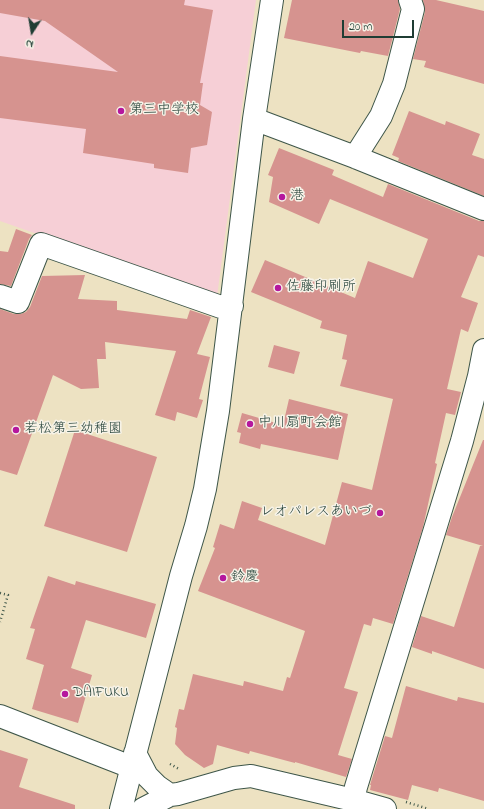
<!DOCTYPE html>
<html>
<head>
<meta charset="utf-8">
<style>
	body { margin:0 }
	#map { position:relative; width:484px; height:809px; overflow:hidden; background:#ede2c2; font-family:"Indie Flower",sans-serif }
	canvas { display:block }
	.north { position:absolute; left:12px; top:12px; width:40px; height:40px; -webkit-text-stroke:3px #f7f3e8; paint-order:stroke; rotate:192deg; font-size:11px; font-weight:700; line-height:16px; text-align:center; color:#1f3d34 }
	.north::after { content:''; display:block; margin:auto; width:14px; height:18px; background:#1f3d34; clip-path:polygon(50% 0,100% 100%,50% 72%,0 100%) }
	.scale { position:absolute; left:342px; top:20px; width:72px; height:18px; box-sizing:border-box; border:2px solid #1f3d34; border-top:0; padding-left:5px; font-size:12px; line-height:14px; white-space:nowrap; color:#1f3d34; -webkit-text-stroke:3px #f7f3e8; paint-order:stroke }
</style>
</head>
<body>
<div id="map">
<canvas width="484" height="809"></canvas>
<div class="north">N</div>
<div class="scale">20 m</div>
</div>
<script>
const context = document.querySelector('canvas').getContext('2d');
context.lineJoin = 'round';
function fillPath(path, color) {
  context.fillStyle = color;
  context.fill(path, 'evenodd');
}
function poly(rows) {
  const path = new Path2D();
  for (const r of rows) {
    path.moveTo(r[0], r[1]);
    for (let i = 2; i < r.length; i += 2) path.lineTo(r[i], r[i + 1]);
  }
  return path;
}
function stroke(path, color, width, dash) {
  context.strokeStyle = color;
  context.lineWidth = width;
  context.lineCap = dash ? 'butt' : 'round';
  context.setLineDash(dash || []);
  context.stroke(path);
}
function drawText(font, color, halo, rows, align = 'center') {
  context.font = font + ' "Indie Flower","Klee One",sans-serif';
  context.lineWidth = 3;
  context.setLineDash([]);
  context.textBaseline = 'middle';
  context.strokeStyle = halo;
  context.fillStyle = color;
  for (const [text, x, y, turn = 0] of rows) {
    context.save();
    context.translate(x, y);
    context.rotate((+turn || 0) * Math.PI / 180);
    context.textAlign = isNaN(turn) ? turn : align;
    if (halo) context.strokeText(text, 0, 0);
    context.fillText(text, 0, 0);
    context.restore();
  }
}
const built = poly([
	[0,0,256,0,217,297,0,221]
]);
const building = poly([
	[0,0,185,0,184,5,213,10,200,83,203,83,200,105,212,112,207,145,191,148,188,173,154,168,154,164,83,153,86,129,0,118,0,56,118,72,45,21,0,13],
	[292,0,398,0,400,9,388,56,361,51,360,53,284,38],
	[423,0,436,0,484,11,484,84,424,67,426,61,413,59,425,12],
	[409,111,445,125,446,121,480,134,472,155,484,159,484,196,398,161,399,158,392,155],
	[279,148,334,170,332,175,383,197,388,184,479,221,484,221,484,257,478,255,461,297,478,303,468,332,461,329,447,389,461,392,455,415,446,413,435,463,437,464,423,527,393,624,373,618,371,626,364,624,344,688,358,692,338,755,352,759,346,777,295,762,295,763,250,751,249,754,217,745,213,764,204,768,185,755,175,744,177,728,175,727,179,709,184,710,193,674,243,686,244,681,283,691,287,677,290,678,305,631,198,591,215,548,213,547,220,524,234,529,242,501,262,508,258,520,325,545,342,482,372,490,393,399,340,386,347,360,342,359,347,335,320,328,322,321,251,292,265,260,355,298,368,261,413,278,428,239,330,199,319,224,269,202,273,177,268,175],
	[16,229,32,235,29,239,11,286,0,284,0,251,8,252],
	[85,275,78,299,117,301,117,310,187,319,190,310,211,317,197,354,210,357,199,399,203,400,197,418,177,412,175,421,155,415,176,351,105,342,106,359,97,359,99,388,81,389,53,375,17,475,0,470,0,309,14,314,21,314,26,312,30,307,42,276],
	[274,345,300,352,294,374,268,367],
	[289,399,348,414,338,460,261,444,260,449,239,443,241,433,237,432,242,413,283,425],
	[75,430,157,457,127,552,44,526],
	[483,440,484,440,484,669,432,651,432,654,412,647,421,616,454,627,480,546,483,546,446,535,452,517],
	[48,576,75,585,76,581,156,604,146,638,86,620,71,668,92,675,78,723,32,709,44,665,26,659,35,629,30,628],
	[406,686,457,701,458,697,484,703,484,801,439,788,438,792,412,785,408,800,370,790,371,785,370,785,385,736,392,738],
	[0,750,28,759,19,787,75,805,75,809,0,809]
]);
const path = poly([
	[0,593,8,595,0,622],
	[170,764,179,769],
	[406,802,429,809]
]);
const minor = poly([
	[254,119,355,157,484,209],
	[355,157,381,116,394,84,413,9,410,0],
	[0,296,18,302,41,244,221,307,232,306],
	[0,716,131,767],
	[135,753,147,776,157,786,170,795],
	[353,800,356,787,462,441,479,376,484,350],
	[121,809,181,576,196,526,205,489,218,411,254,119,272,0],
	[143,809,170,795,178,794,234,778,251,776,353,800,385,809]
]);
const markers = [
	[121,111,4,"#b5179e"],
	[282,197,4,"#b5179e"],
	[278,288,4,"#b5179e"],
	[250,424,4,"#b5179e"],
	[16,430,4,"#b5179e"],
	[380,513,4,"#b5179e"],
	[223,578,4,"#b5179e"],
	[65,694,4,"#b5179e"]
];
const poiNames = [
	["第三中学校",129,111],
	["港",290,197],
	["佐藤印刷所",286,288],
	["中川扇町会館",258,424],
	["若松第三幼稚園",24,430],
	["レオパレスあいづ",372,513,"right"],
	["鈴慶",231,578],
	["DAIFUKU",73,694]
];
fillPath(built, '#f6cfd6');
fillPath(building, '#d6938f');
stroke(minor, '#3e5649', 24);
stroke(path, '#3e5649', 2.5, [1, 3]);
stroke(minor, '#fff', 22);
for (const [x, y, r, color] of markers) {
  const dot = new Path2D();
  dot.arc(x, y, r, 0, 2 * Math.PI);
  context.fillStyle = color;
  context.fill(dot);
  stroke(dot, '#f7f3e8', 1.5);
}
drawText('14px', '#1f3d34', '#f7f3e8', poiNames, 'left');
</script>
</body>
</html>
